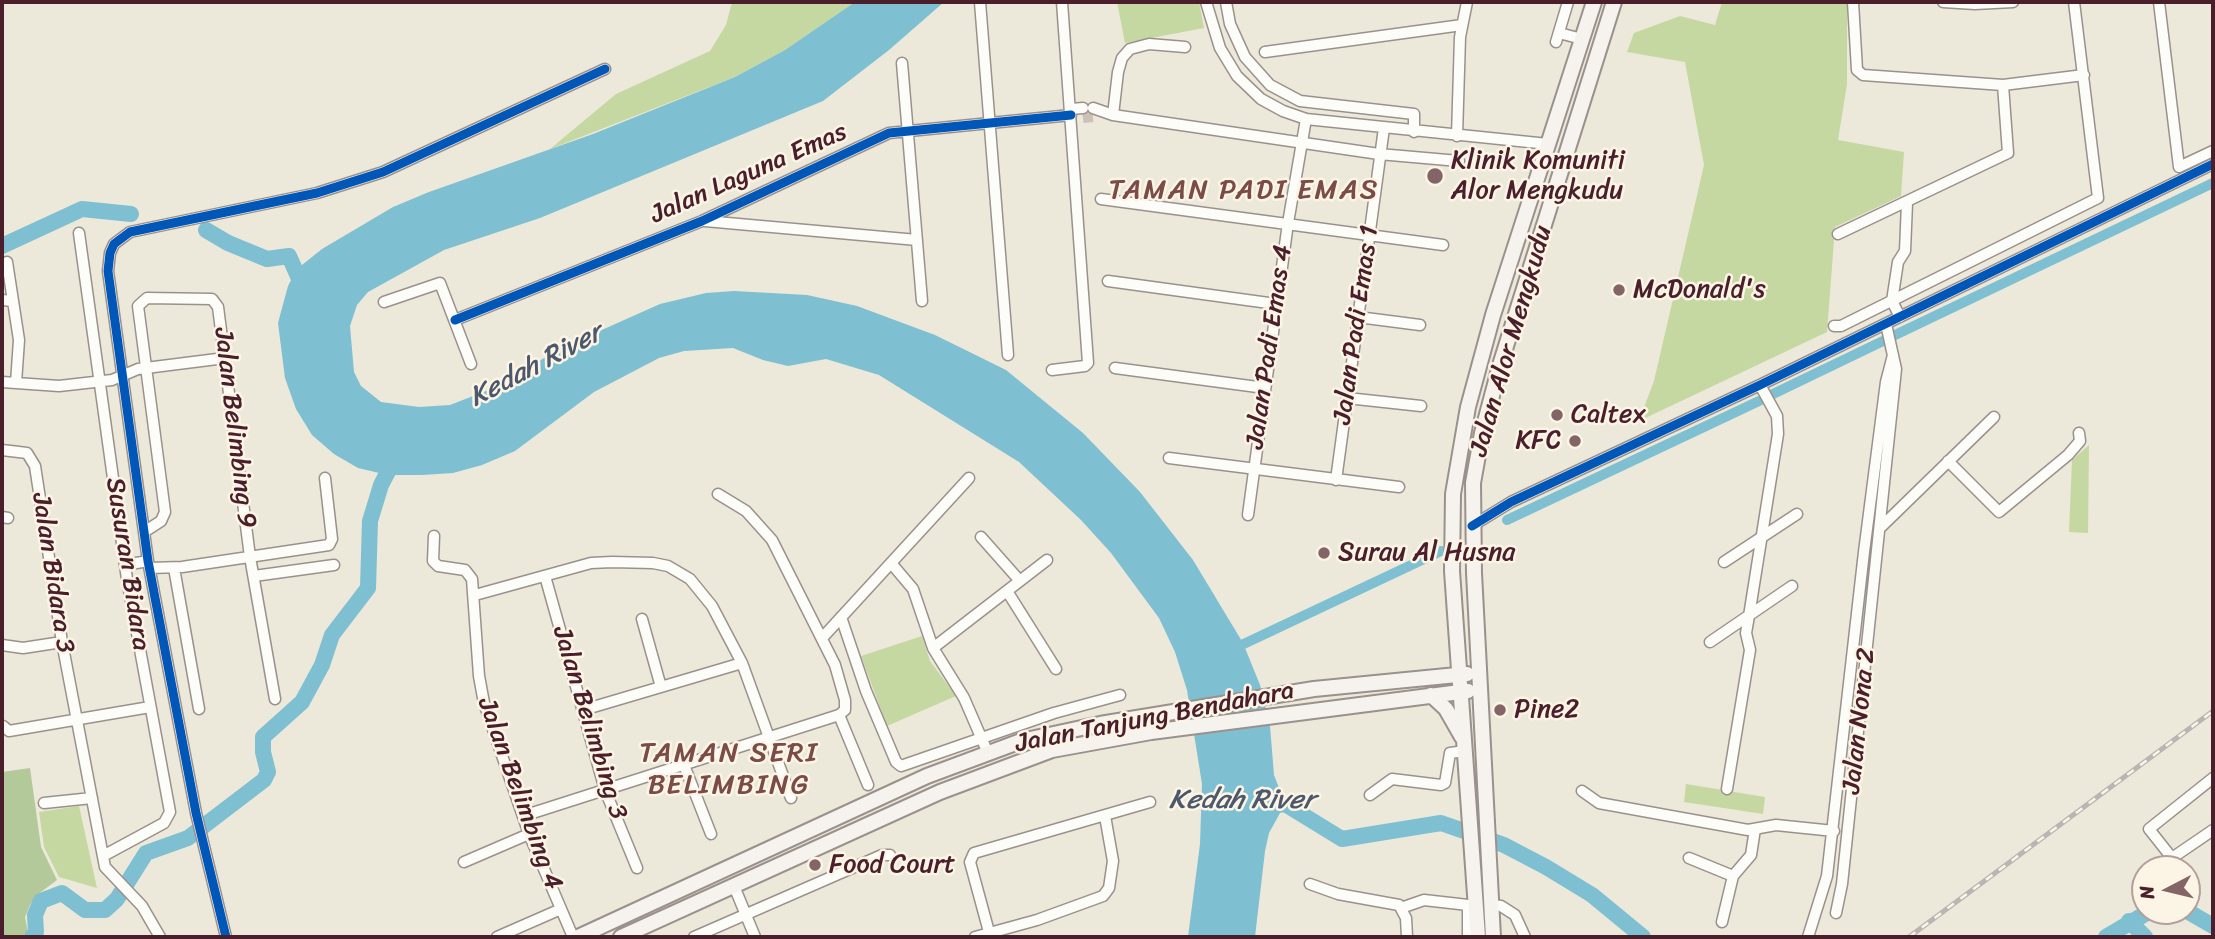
<!DOCTYPE html>
<html>
<head>
<meta charset="utf-8">
<style>
	body { margin:0 }
	#map { position:relative; width:2215px; height:939px; overflow:hidden; background:#ece8da; font-family:Sriracha,sans-serif }
	canvas { display:block }
	.frame { position:absolute; inset:0; border:4px solid #4a1f2b; pointer-events:none }
	.north { position:absolute; left:2131px; top:855px; width:70px; height:70px; box-sizing:border-box; background:#fcf5e5; border:2px solid #b59f9b; border-radius:50%; rotate:263deg; font-size:19px; font-weight:700; line-height:28px; text-align:center; color:#4a1f2b }
	.north::after { content:''; display:block; margin:auto; width:24px; height:32px; background:#836568; clip-path:polygon(50% 0,100% 100%,50% 72%,0 100%) }
</style>
</head>
<body>
<div id="map">
<canvas width="2215" height="939"></canvas>
<div class="frame"></div>
<div class="north">N</div>
</div>
<script>
const context = document.querySelector('canvas').getContext('2d');
context.lineJoin = 'round';
function fillPath(path, color) {
  context.fillStyle = color;
  context.fill(path, 'evenodd');
}
function poly(rows) {
  const path = new Path2D();
  for (const r of rows) {
    path.moveTo(r[0], r[1]);
    for (let i = 2; i < r.length; i += 2) path.lineTo(r[i], r[i + 1]);
  }
  return path;
}
function stroke(path, color, width, dash) {
  context.strokeStyle = color;
  context.lineWidth = width;
  context.lineCap = dash ? 'butt' : 'round';
  context.setLineDash(dash || []);
  context.stroke(path);
}
function drawText(font, color, halo, rows, align = 'center') {
  context.font = font + ' Sriracha,sans-serif';
  context.lineWidth = 5;
  context.setLineDash([]);
  context.textBaseline = 'middle';
  context.strokeStyle = halo;
  context.fillStyle = color;
  for (const [text, x, y, turn = 0] of rows) {
    context.save();
    context.translate(x, y);
    context.rotate((+turn || 0) * Math.PI / 180);
    context.textAlign = isNaN(turn) ? turn : align;
    if (halo) context.strokeText(text, 0, 0);
    context.fillText(text, 0, 0);
    context.restore();
  }
}
const green = poly([
	[732,2,855,2,785,50,735,77,550,149,616,94,710,51,726,25],
	[1117,2,1199,2,1204,28,1125,43],
	[1722,2,1847,2,1847,84,1838,140,1904,152,1901,196,1835,227,1827,332,1639,421,1654,381,1704,165,1685,62,1627,52,1634,33,1680,16,1715,25],
	[2089,445,2088,533,2069,532,2072,460],
	[922,636,930,661,956,696,887,726,861,656],
	[1686,784,1765,797,1763,814,1684,802],
	[79,806,97,888,59,877,44,847,39,812]
]);
const forest = poly([
	[30,768,41,847,57,880,37,895,30,905,25,917,28,933,21,937,2,937,2,772]
]);
const water = poly([
	[855,2,944,2,889,50,823,101,540,218,444,250,368,292,357,305,350,326,354,372,361,386,381,402,419,407,450,405,499,386,557,350,660,304,706,293,734,291,807,295,857,306,935,335,1006,370,1083,433,1140,492,1193,560,1243,643,1260,685,1270,726,1274,775,1285,804,1269,833,1265,851,1255,937,1188,937,1200,844,1202,784,1187,690,1175,652,1159,618,1111,553,1081,520,1019,462,879,375,826,359,788,366,763,360,733,348,684,351,659,358,594,392,515,451,482,465,453,473,422,475,388,475,358,468,334,454,312,435,296,409,285,378,278,323,288,286,297,269,322,249,393,207,429,192,593,134,735,77,785,50]
]);
const canal = poly([
	[1893,336,2213,183],
	[1773,394,1883,341],
	[1507,520,1759,401],
	[1233,649,1441,551]
]);
const river = poly([
	[206,230,228,243,267,259,289,256,304,290],
	[2,246,82,209,131,214],
	[1266,806,1285,804,1342,839,1441,823,1504,845,1546,867,1592,895,1643,937],
	[2187,911,2213,926],
	[2129,921,2145,937],
	[32,937,36,932,35,915,41,901,62,893,85,910,105,910,117,899,146,853,188,838,264,780,268,772,263,752,263,737,302,702,322,665,332,635,368,588,370,521,381,485,396,456],
	[2106,937,2150,911]
]);
const minorTunnel = poly([
	[1083,118,1093,117]
]);
const minor = poly([
	[980,2,1008,355],
	[1206,2,1220,48,1237,76,1261,99,1283,111,1306,119,1548,144],
	[1226,2,1230,24,1245,57,1270,85,1300,101,1414,114,1414,132],
	[1853,2,1857,70,1863,75,2003,85,2084,75],
	[1943,2,1975,4,2013,2],
	[2159,2,2179,167,2213,151],
	[1559,33,1582,39],
	[1556,42,1568,2],
	[1265,52,1462,25],
	[902,63,922,301],
	[1093,108,1113,115,1379,154,1459,161],
	[1071,109,1083,108],
	[1113,115,1118,72,1122,58,1130,49,1149,44,1185,47],
	[1457,136,1460,37,1467,2],
	[1101,199,1443,245],
	[705,221,917,240],
	[79,233,127,579,170,812,164,823,103,856],
	[1838,234,2008,153,2003,85],
	[7,262,19,340,16,383],
	[1108,281,1276,304],
	[2,300,13,301],
	[384,302,440,283,471,364],
	[1358,317,1420,325],
	[1900,317,1892,301,1898,262,1905,251,1907,203],
	[455,320,702,221,889,133,1071,115],
	[1834,326,1841,326,2098,198,2074,2],
	[1115,368,1265,388],
	[1052,370,1085,366,1088,363,1062,2],
	[2,382,59,386,112,380,138,369,225,358],
	[1347,398,1421,406],
	[2,450,27,453,35,466,62,642,105,867,142,906,160,937],
	[1169,458,1399,487],
	[1948,461,1999,512,2068,455,2080,441,2079,433],
	[1336,480,1384,128],
	[718,494,746,511,772,540,835,665,845,700,845,710,839,715],
	[1248,515,1288,223,1306,119],
	[2,517,8,518],
	[1472,526,1511,502,1760,385,2213,164],
	[1881,527,1994,417],
	[144,532,161,521,165,512,138,306,147,298,212,299,218,307,250,557,275,699],
	[434,536,433,561,438,566,465,570,472,579,479,676,484,703,529,834,573,937],
	[981,537,1020,581],
	[1724,562,1797,514],
	[891,563,913,589,933,648,964,698,987,751],
	[125,565,148,561],
	[150,568,182,567,329,545,332,539,325,478],
	[174,568,199,709],
	[254,576,334,565],
	[545,576,605,790,637,868],
	[1007,591,1056,669],
	[475,595,591,563,612,562,653,563,668,566,690,579,712,606,742,663,791,798],
	[841,617,866,691,896,762,901,766,1054,713,1120,695],
	[642,619,661,687],
	[823,637,969,478],
	[1710,642,1792,586],
	[2,645,23,648,62,642],
	[933,648,1047,560],
	[583,710,742,663],
	[839,715,868,785],
	[3,726,9,731,150,707],
	[684,765,711,834],
	[2213,778,2149,829,2172,858,2213,830],
	[1727,789,1750,650,1746,633,1749,616,1778,434,1777,416,1760,385],
	[1582,791,1599,803,1748,830,1776,825,1834,831],
	[1370,795,1392,779,1441,785,1445,783,1450,753,1465,751],
	[44,803,92,798],
	[523,816,839,715],
	[1689,858,1733,876],
	[464,862,529,834],
	[1310,884,1338,894,1399,905,1406,918,1407,937],
	[734,886,755,937],
	[1491,905,1501,906,1515,915,1525,937],
	[1401,908,1424,900,1468,905],
	[1836,913,1842,884,1896,369,1886,324],
	[1722,922,1733,876,1751,855,1755,829],
	[989,932,970,862,974,853,1150,802],
	[226,937,196,813,148,561,108,271,110,253,114,244,130,232,317,193,383,172,605,69],
	[497,937,561,909],
	[694,937,882,855,890,855],
	[975,937,1037,920,1103,896,1109,888,1113,861,1105,816],
	[1468,937,1468,905],
	[1808,937,1827,876,1864,552,1886,382,1893,355]
]);
const secondary = poly([
	[1431,695,1446,709,1462,737],
	[578,937,927,776,1021,741,1100,724,1314,689,1467,674],
	[621,937,940,792,1052,750,1151,732,1468,691],
	[1478,937,1452,571,1453,494,1468,407,1493,315,1594,2],
	[1493,937,1474,573,1473,483,1482,433,1501,362,1614,2]
]);
const rail = poly([
	[1909,937,2213,711]
]);
const cycleway = poly([
	[455,320,702,221,889,133,1071,115],
	[1472,526,1511,502,1760,385,2213,164],
	[226,937,196,813,148,561,108,271,110,253,114,244,130,232,317,193,383,172,605,69]
]);
const markers = [
	[1435,176,9,"#836568"],
	[1619,290,7,"#836568"],
	[1557,415,7,"#836568"],
	[1575,441,7,"#836568"],
	[1324,553,7,"#836568"],
	[1500,710,7,"#836568"],
	[815,865,7,"#836568"]
];
const poiNames = [
	["Klinik Komuniti",1451,161],
	["Alor Mengkudu",1451,191],
	["McDonald's",1633,290],
	["Caltex",1571,415],
	["KFC",1561,441,"right"],
	["Surau Al Husna",1338,553],
	["Pine2",1514,710],
	["Food Court",829,865]
];
const streetNames = [
	["Jalan Laguna Emas",749,174,-24],
	["Jalan Padi Emas 1",1357,325,-82],
	["Jalan Alor Mengkudu",1512,341,-74],
	["Jalan Padi Emas 4",1270,347,-82],
	["Jalan Belimbing 9",234,428,83],
	["Susuran Bidara",127,564,81],
	["Jalan Bidara 3",52,573,81],
	["Jalan Tanjung Bendahara",1155,718,-11],
	["Jalan Nona 2",1860,721,-84],
	["Jalan Belimbing 3",589,723,73],
	["Jalan Belimbing 4",519,794,70]
];
const neighbourhoodNames = [
	["TAMAN PADI EMAS",1244,191],
	["TAMAN SERI",729,754],
	["BELIMBING",729,786]
];
const waterNames = [
	["Kedah River",536,366,-28],
	["Kedah River",1242,801]
];
fillPath(green, '#c5d8a2');
fillPath(forest, '#b3c99a');
fillPath(water, '#7ebfd2');
stroke(canal, '#7ebfd2', 10);
stroke(river, '#7ebfd2', 16);
stroke(minorTunnel, '#ccc0b7', 10, [10, 5]);
stroke(minor, '#9b918c', 13);
stroke(secondary, '#9b918c', 18);
stroke(minor, '#fcfcf9', 10);
stroke(secondary, '#f6f3ee', 14);
stroke(rail, '#bab4b4', 5);
stroke(rail, '#fcf5e5', 2.5, [8]);
stroke(cycleway, '#0057b8', 9);
for (const [x, y, r, color] of markers) {
  const dot = new Path2D();
  dot.arc(x, y, r, 0, 2 * Math.PI);
  context.fillStyle = color;
  context.fill(dot);
  stroke(dot, '#fcf5e5', 2.5);
}
drawText('26px', '#4a1f2b', '#fcf5e5', poiNames, 'left');
drawText('26px', '#4a1f2b', '#fcf5e5', streetNames);
context.letterSpacing = '2px';
drawText('28px', '#7a4b47', '#fcf5e5', neighbourhoodNames);
context.letterSpacing = '0px';
drawText('italic 28px', '#4c586c', '#fcf5e5', waterNames);
</script>
</body>
</html>
